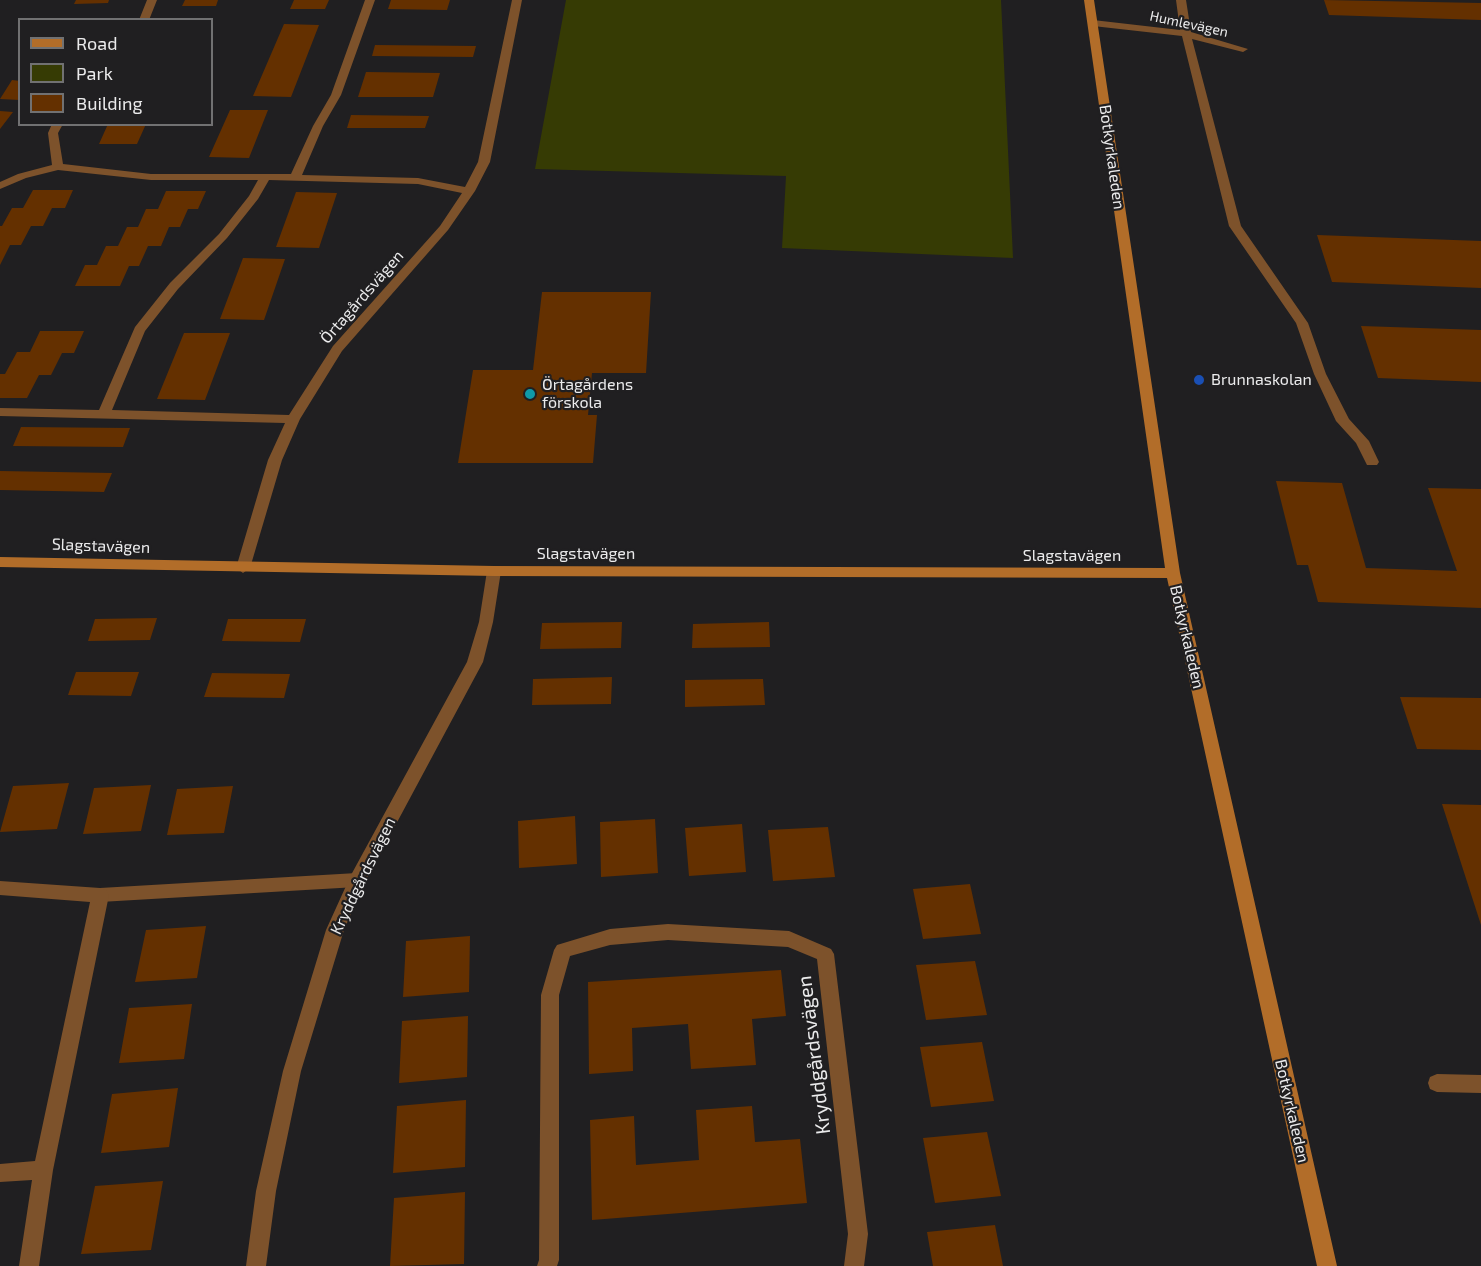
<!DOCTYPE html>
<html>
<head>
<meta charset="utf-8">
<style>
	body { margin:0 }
	#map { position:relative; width:1481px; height:1266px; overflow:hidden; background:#201f21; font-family:"Exo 2",sans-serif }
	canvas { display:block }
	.legend { position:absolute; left:18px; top:18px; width:195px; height:108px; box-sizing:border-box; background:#201f21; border:2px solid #717172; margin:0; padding:8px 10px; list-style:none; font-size:18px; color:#ebebec }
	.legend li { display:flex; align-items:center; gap:12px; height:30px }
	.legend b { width:30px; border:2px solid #717172 }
</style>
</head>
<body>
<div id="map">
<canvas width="1481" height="1266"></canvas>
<ul class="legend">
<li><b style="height:8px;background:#b26d29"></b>Road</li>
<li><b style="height:16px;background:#363b04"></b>Park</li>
<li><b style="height:16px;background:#643000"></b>Building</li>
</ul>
</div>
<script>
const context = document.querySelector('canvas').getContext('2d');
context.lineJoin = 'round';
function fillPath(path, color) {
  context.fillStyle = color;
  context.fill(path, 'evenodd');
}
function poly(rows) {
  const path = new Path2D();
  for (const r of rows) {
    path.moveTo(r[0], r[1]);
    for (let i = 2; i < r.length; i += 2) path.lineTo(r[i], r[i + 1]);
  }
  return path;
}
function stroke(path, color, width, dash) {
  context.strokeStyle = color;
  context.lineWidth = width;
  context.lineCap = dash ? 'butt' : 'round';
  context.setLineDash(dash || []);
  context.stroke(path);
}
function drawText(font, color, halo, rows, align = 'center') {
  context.font = font + ' "Exo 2",sans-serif';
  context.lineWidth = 4.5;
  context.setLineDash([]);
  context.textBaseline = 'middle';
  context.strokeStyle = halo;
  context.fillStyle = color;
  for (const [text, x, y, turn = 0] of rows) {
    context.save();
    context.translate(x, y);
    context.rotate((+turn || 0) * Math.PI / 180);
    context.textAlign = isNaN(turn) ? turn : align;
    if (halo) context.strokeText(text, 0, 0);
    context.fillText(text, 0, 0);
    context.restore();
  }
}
const green = poly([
	[566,0,1001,0,1013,258,782,248,786,176,535,169]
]);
const building = poly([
	[76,0,109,0,108,3,74,4],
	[185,0,218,0,216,6,182,6],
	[294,0,329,0,325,9,290,9],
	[391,0,450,0,447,10,388,9],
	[1324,0,1481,3,1481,20,1329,15],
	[284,24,319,25,291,97,253,96],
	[375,45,476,46,473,57,372,56],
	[366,72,440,73,433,97,358,97],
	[12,80,20,81,20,100,0,99],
	[230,110,268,110,249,158,209,157],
	[0,111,13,112,0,129],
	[351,115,429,116,425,128,347,128],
	[108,124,146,124,137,144,99,144],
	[33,190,73,190,65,208,52,208,43,226,31,226,21,245,10,245,0,265,0,226,2,226,12,208,23,208],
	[166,191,206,191,198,209,188,209,180,227,169,227,161,246,148,246,139,266,129,266,120,286,75,286,85,265,97,265,106,246,118,246,127,227,138,227,146,209,158,209],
	[296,192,337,193,319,248,276,247],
	[1317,235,1481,241,1481,288,1332,282],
	[243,258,285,259,264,320,220,319],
	[542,292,651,292,646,373,592,373,588,415,597,415,593,463,458,463,473,370,533,370],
	[1361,326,1481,330,1481,382,1378,378],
	[40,331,84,331,74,353,62,353,51,375,39,375,27,398,0,398,0,374,5,374,17,352,30,352],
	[184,333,230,333,205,400,157,399],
	[21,427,130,428,123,447,13,446],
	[0,471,112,473,104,492,0,490],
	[1276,481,1342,483,1366,568,1457,571,1428,488,1481,489,1481,608,1318,602,1308,565,1297,565],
	[157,618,150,640,88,641,95,619],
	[228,619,306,619,300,642,222,641],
	[622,622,621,648,540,649,542,623],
	[769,622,770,647,692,648,693,624],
	[76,672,139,672,131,696,68,695],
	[212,673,290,674,284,698,204,697],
	[612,677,611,704,532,705,533,679],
	[763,679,765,705,685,707,685,680],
	[1400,697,1481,698,1481,750,1417,749],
	[69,783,57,829,0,832,13,786],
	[151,785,141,831,83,834,94,788],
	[233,786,224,833,167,835,177,789],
	[1442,804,1481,805,1481,925],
	[575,816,577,864,519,868,518,821],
	[655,819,658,873,601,877,600,822],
	[742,824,746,872,689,876,685,828],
	[828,827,835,877,773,881,768,830],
	[970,884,981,934,923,939,913,889],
	[206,926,197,978,135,982,146,930],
	[470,936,469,992,403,997,406,941],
	[975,961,987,1015,926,1020,916,965],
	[781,970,786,1016,752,1019,756,1065,691,1069,688,1024,632,1028,633,1071,589,1074,588,982],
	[192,1004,184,1059,119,1063,129,1008],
	[468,1016,467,1077,399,1083,402,1021],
	[982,1042,994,1101,931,1107,920,1047],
	[178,1088,169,1147,101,1153,112,1094],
	[466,1100,465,1167,393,1173,397,1106],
	[752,1106,755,1142,800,1139,807,1203,592,1220,590,1120,634,1116,636,1165,699,1160,696,1110],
	[987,1132,1001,1196,935,1203,923,1138],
	[163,1181,151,1250,81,1254,95,1186],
	[465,1192,464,1264,390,1266,394,1198],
	[995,1225,1003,1266,933,1266,927,1232]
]);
const lane = poly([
	[1176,0,1186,0,1191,32,1248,49,1243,52,1192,39,1241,226,1308,323,1326,374,1349,419,1369,441,1379,462,1377,465,1367,465,1356,443,1336,421,1314,374,1296,323,1229,226,1182,36,1093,26,1088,23,1093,20,1180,30,1176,0],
	[357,873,363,875,366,880,363,885,357,887,100,902,94,900,91,895,94,890,100,888,357,873],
	[1437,1074,1481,1075,1481,1093,1437,1092,1430,1089,1428,1083,1430,1077,1437,1074]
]);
const street = poly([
	[147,0,157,0,149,20,139,20,147,0],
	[365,0,375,0,341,95,323,126,302,175,418,178,465,187,478,162,512,0,522,0,490,162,475,191,448,230,342,351,300,419,282,460,250,568,243,573,236,568,268,460,285,423,0,416,0,408,99,410,135,327,170,283,219,234,249,196,258,180,151,180,58,170,26,178,0,189,0,182,18,174,52,165,48,133,52,124,63,124,58,133,63,164,151,174,291,174,313,126,331,95,365,0],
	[269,180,418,184,462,193,440,226,333,346,289,415,112,410,145,331,178,289,227,238,258,199,269,180],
	[494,566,501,571,493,622,483,662,365,882,344,930,301,1071,276,1191,266,1266,246,1266,256,1191,283,1071,326,930,351,875,467,662,479,622,487,571,494,566],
	[0,881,100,888,106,890,109,895,53,1170,39,1266,19,1266,32,1180,0,1182,0,1164,35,1161,90,902,0,895,0,881],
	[668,924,789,931,831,949,834,954,868,1234,864,1266,844,1266,848,1234,817,959,788,947,668,940,610,945,570,956,559,995,559,1260,557,1266,537,1266,539,1260,541,995,554,950,557,945,610,929,668,924]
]);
const secondary = poly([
	[1084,0,1094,0,1180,573,1337,1266,1317,1266,1167,578,494,576,0,567,0,557,494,566,1165,568,1084,0]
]);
const markers = [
	[1199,380,6,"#1a4fb4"],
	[530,394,6,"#0f9aa8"]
];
const farStreetnames = [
	["Humlevägen",1189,24,12]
];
const streetNames = [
	["Botkyrkaleden",1112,157,82],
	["Örtagårdsvägen",362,297,-49],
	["Slagstavägen",101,546,2],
	["Slagstavägen",586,554],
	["Slagstavägen",1072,556],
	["Botkyrkaleden",1187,637,77],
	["Kryddgårdsvägen",363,876,-64],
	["Botkyrkaleden",1292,1111,77]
];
const poiNames = [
	["Brunnaskolan",1211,380],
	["Örtagårdens",542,385],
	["förskola",542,403]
];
const nearStreetnames = [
	["Kryddgårdsvägen",814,1055,-97]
];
fillPath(green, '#363b04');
fillPath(building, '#643000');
fillPath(lane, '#7d522b');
fillPath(street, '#7d522b');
fillPath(secondary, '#b26d29');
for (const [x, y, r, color] of markers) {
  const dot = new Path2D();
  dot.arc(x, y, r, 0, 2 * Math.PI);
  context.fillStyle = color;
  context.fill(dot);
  stroke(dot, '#201f21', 2);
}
drawText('14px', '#ebebec', '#201f21', farStreetnames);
drawText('16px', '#ebebec', '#201f21', streetNames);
drawText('16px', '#ebebec', '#201f21', poiNames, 'left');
drawText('20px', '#ebebec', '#201f21', nearStreetnames);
</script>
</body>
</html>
